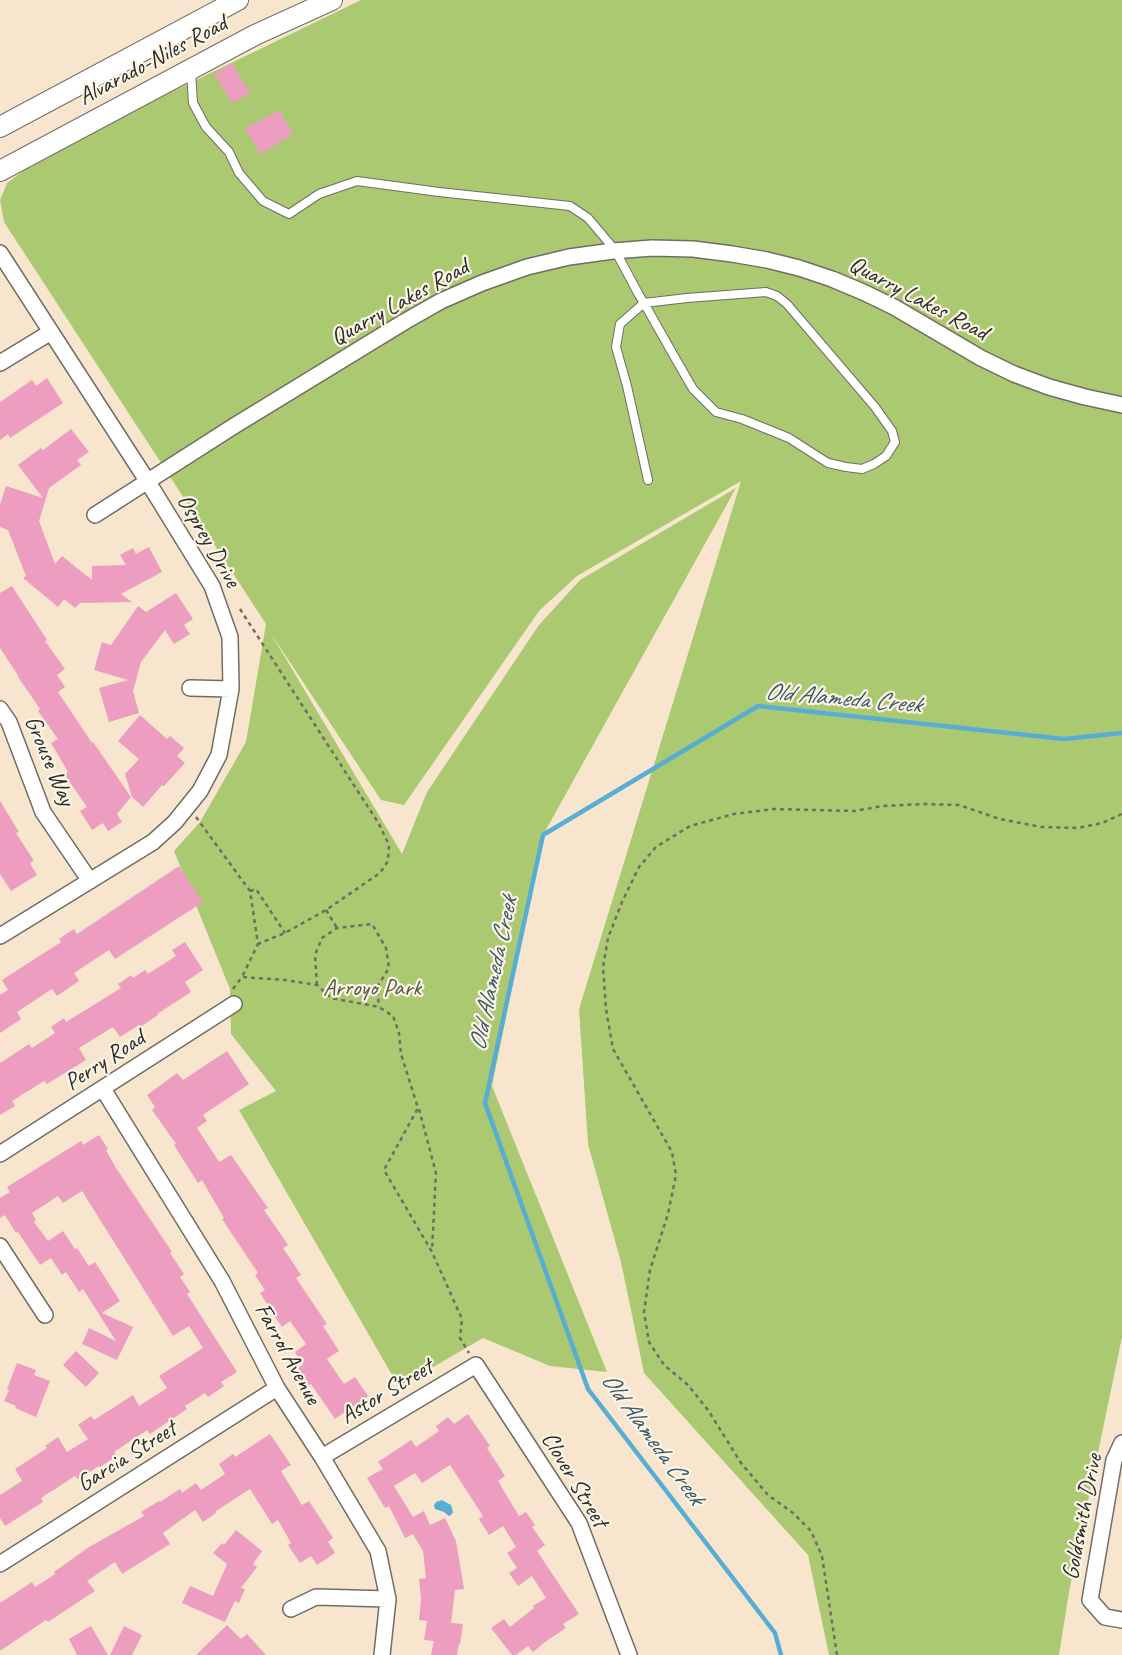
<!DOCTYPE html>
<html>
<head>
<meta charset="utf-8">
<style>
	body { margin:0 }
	canvas { display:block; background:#f7e6cd }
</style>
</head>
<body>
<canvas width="1122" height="1655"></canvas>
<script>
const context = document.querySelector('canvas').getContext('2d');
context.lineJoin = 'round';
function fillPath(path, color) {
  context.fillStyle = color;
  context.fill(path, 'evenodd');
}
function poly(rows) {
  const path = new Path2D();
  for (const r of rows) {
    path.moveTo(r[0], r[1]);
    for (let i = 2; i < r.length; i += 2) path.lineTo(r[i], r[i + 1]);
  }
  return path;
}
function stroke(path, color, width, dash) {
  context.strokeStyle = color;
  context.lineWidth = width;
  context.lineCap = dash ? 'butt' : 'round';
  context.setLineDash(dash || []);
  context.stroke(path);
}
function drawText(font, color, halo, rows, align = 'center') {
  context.font = font + ' Caveat,sans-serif';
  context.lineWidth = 4.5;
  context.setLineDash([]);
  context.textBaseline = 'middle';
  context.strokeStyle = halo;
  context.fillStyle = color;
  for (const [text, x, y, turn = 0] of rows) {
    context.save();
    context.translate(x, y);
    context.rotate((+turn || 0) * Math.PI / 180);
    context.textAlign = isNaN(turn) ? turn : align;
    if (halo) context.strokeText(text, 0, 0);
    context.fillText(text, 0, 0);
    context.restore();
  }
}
const green = poly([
	[361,0,1122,0,1122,1337,1069,1592,1059,1655,829,1655,808,1555,644,1373,621,1262,588,1144,579,1009,741,481,577,576,539,611,404,805,381,800,270,632,402,854,427,792,539,625,580,580,736,488,543,835,492,1086,607,1372,550,1366,483,1338,399,1387,239,1110,276,1091,231,1034,230,989,174,851,200,822,246,742,266,624,4,222,0,200,7,183,23,171,157,99]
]);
const water = poly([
	[442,1500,451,1505,453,1512,451,1515,449,1516,444,1512,435,1509,434,1505,436,1502]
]);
const stream = poly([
	[781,1655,775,1633,588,1389,485,1103,543,835,758,706,1064,739,1122,733]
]);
const building = poly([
	[232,63,250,93,232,103,214,74],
	[279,110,293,134,260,154,245,129],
	[47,378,63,403,10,438,8,434,0,440,0,402,32,380,36,386],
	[71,429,89,452,77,460,81,465,49,488,39,521,55,564,62,556,92,580,92,566,126,565,120,555,133,548,136,554,149,547,162,572,121,594,132,602,80,603,75,608,64,599,58,607,23,578,26,576,8,530,0,527,0,505,6,486,43,498,18,465,41,448,43,450],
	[12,586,47,640,45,641,65,669,57,675,65,687,58,692,92,743,93,742,131,797,117,814,122,822,108,831,103,823,92,830,80,811,87,807,64,774,68,772,51,743,58,739,38,711,40,709,18,677,19,677,0,648,0,593],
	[176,593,193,619,184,625,190,634,174,644,165,630,141,662,133,691,139,713,109,722,99,688,128,680,94,670,102,642,111,645,138,606,146,612],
	[140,715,167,739,170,736,184,748,177,756,185,763,164,786,162,785,143,807,132,797,125,774,139,759,118,741],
	[0,801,19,832,16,833,34,861,30,863,37,875,11,891,0,874],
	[179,866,203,902,115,959,109,950,74,973,79,981,57,996,52,989,17,1012,21,1019,0,1033,0,995,8,990,2,980,61,942,59,939,74,929,77,934],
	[185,942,203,970,185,982,191,992,157,1014,158,1015,140,1027,139,1025,120,1037,113,1027,79,1048,86,1060,47,1084,44,1081,12,1101,15,1106,0,1115,0,1063,29,1044,32,1048,55,1033,51,1027,64,1018,66,1022,121,988,118,984,131,975,133,978,145,970,148,974,176,956,172,950],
	[227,1051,249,1084,203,1115,207,1121,197,1128,219,1162,231,1155,268,1208,264,1210,288,1245,283,1248,301,1275,296,1278,327,1324,323,1326,339,1351,327,1359,344,1384,355,1377,368,1396,335,1419,311,1384,309,1385,298,1368,303,1365,295,1352,306,1344,290,1321,282,1327,274,1315,260,1293,265,1290,255,1275,258,1273,222,1219,224,1218,202,1180,198,1183,174,1145,176,1144,152,1110,155,1107,147,1095,177,1073,183,1080],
	[99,1135,108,1149,106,1150,116,1168,172,1252,170,1253,184,1274,180,1277,190,1292,187,1294,237,1372,221,1382,224,1386,208,1397,205,1393,185,1406,187,1409,166,1423,150,1434,147,1430,114,1452,117,1456,100,1467,99,1466,78,1479,75,1476,41,1498,43,1502,5,1526,0,1518,0,1495,22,1481,15,1469,47,1448,45,1446,58,1437,67,1452,88,1439,78,1425,91,1416,94,1420,133,1395,139,1406,167,1388,159,1376,203,1348,189,1326,173,1336,82,1191,63,1203,58,1196,32,1213,36,1220,34,1222,48,1241,63,1231,75,1249,77,1248,89,1266,95,1262,120,1301,102,1313,133,1327,117,1360,82,1344,89,1328,116,1341,83,1289,79,1292,66,1272,62,1275,51,1258,40,1265,18,1232,16,1233,5,1215,0,1218,0,1198,10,1192,7,1187,81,1141,83,1145],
	[76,1351,99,1373,86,1387,63,1365],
	[17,1363,36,1370,34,1375,50,1381,36,1417,15,1408,16,1406,4,1401,9,1390,7,1389],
	[468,1414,490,1446,487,1448,505,1476,498,1481,519,1516,526,1512,535,1525,532,1527,545,1545,537,1551,579,1614,563,1624,566,1628,545,1642,533,1652,528,1646,516,1655,512,1655,491,1628,504,1619,510,1627,534,1608,533,1606,546,1598,532,1576,518,1586,509,1573,517,1568,507,1553,516,1547,503,1526,489,1535,479,1519,483,1516,450,1465,422,1483,415,1473,394,1486,413,1517,424,1511,430,1525,445,1518,456,1541,464,1589,455,1590,451,1623,463,1624,460,1644,459,1644,457,1655,431,1655,434,1641,424,1640,427,1621,419,1620,421,1599,419,1579,426,1578,423,1551,413,1534,405,1538,389,1506,385,1508,367,1478,383,1469,378,1462,411,1440,416,1447,439,1431,436,1426,448,1417,454,1424],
	[270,1434,291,1465,281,1471,302,1505,309,1501,333,1538,328,1542,335,1553,317,1565,311,1556,300,1563,288,1545,291,1543,278,1520,272,1524,250,1489,216,1511,216,1513,203,1522,195,1510,163,1533,170,1544,122,1574,115,1562,103,1570,87,1581,95,1591,48,1622,46,1620,0,1651,0,1603,32,1582,35,1587,55,1574,54,1572,89,1547,144,1516,141,1512,159,1501,160,1502,180,1489,182,1493,196,1483,201,1490,225,1474,219,1464,233,1454,235,1457],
	[236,1530,262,1551,253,1564,257,1567,241,1588,245,1589,239,1603,235,1601,225,1622,182,1603,190,1586,213,1596,227,1564,213,1553,222,1543,224,1545],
	[227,1625,241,1639,247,1634,266,1655,196,1655],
	[91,1626,108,1655,77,1655,69,1639],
	[124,1626,142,1635,132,1655,110,1655]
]);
const path = poly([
	[240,609,379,824,389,845,388,861,380,873,326,910,285,933,258,944],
	[196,817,250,891,258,944,242,977],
	[250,891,256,889,285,933],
	[326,910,337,928],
	[317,985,315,955,322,938,337,928,372,924,386,948,389,968,377,987,379,1007],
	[233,989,242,977,285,980,317,985,331,998,379,1007,393,1016,399,1033,401,1054,418,1108,384,1170,432,1252,462,1319,460,1338,469,1353],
	[419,1109,436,1173,432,1251],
	[837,1655,822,1556,811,1531,793,1513,768,1495,741,1463,708,1410,688,1385,664,1365,649,1342,644,1312,650,1270,668,1214,676,1175,672,1152,613,1049,606,1009,603,967,608,938,622,902,639,867,656,847,690,826,734,814,774,809,854,811,883,806,924,804,959,805,1000,819,1041,827,1078,828,1102,823,1122,814]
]);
const lane = poly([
	[191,71,193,103,206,127,229,152,239,173,263,201,289,214,319,194,357,181,439,192,570,206,588,218,615,250,639,295,644,303,674,356,693,389,716,412,742,419,789,438,828,463,846,467,862,469,874,464,886,456,895,442,892,431,875,407,787,304,777,296,766,292,687,298,644,303,620,324,616,347,627,386,648,480]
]);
const street = poly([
	[0,253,148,482,212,586,230,637,231,689,219,755,200,791,175,822,153,842,0,936],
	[0,363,51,332],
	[95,515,234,426,404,322,441,301,482,283,527,267,569,257,613,251,652,248,693,249,732,254,767,260,799,268,832,279,863,292,894,307,981,358,1014,374,1049,387,1085,397,1122,405],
	[190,688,231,689],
	[0,709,9,722,43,812,90,881],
	[103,1089,222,1281,277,1388,322,1457,378,1551,388,1599,382,1655],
	[0,1154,234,1004],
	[0,1246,45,1315],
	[1122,1443,1114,1460,1090,1600,1105,1617,1122,1620],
	[322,1457,476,1365,579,1523,629,1655],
	[0,1564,277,1388],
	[291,1609,316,1597,388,1599]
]);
const secondary = poly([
	[0,127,238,0],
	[0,171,255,35,332,0]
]);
const streetNames = [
	["Alvarado-Niles Road",153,61,-28],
	["Quarry Lakes Road",918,299,28],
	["Quarry Lakes Road",400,303,-29],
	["Osprey Drive",208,541,60],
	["Grouse Way",49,761,67],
	["Perry Road",105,1061,-33],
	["Farrol Avenue",287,1354,61],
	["Astor Street",387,1392,-31],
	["Garcia Street",127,1457,-32],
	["Clover Street",574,1480,59],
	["Goldsmith Drive",1083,1517,-79]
];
const parkNames = [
	["Arroyo Park",372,989]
];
const waterNames = [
	["Old Alameda Creek",843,699,5],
	["Old Alameda Creek",494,974,-78],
	["Old Alameda Creek",652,1439,54]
];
fillPath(green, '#aac971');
fillPath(water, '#58add4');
stroke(stream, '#58add4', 4.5);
fillPath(building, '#ec9dc0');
stroke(lane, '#726c64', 10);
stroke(street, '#726c64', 18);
stroke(secondary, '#726c64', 22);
stroke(path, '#726c64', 2.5, [4, 4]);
stroke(lane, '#fff', 8);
stroke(street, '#fff', 15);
stroke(secondary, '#fff', 20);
drawText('24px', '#2b2b2b', '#fcf5e5', streetNames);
drawText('24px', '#515a40', '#fcf5e5', parkNames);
drawText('italic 25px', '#3b5866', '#fcf5e5', waterNames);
</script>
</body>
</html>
